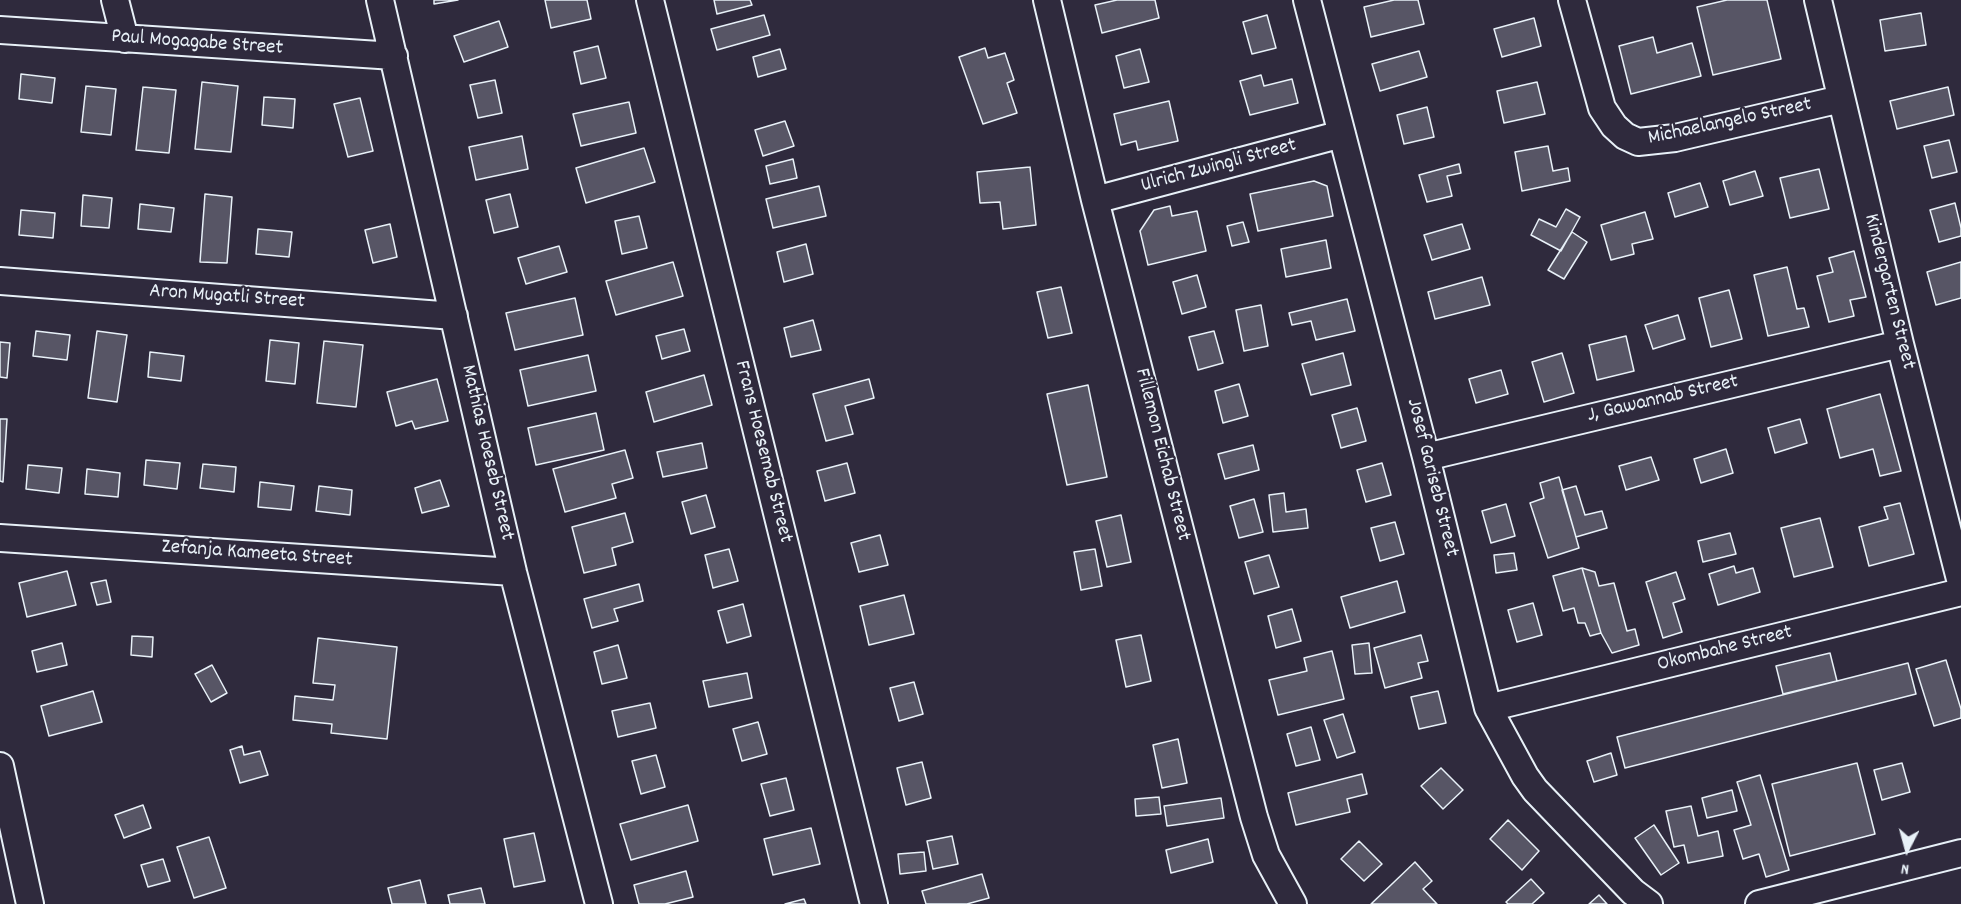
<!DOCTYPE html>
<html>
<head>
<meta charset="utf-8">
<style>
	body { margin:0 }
	#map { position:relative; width:1961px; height:904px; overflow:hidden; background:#2f2a3d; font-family:Dekko,sans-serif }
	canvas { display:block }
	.north { position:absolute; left:1877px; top:820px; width:60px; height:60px; -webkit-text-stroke:4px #2f2a3d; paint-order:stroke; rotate:186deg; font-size:16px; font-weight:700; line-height:24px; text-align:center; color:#e8f1f8 }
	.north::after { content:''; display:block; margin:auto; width:21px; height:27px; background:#e8f1f8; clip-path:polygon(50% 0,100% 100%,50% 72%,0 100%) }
</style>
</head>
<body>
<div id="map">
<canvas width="1961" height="904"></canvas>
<div class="north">N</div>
</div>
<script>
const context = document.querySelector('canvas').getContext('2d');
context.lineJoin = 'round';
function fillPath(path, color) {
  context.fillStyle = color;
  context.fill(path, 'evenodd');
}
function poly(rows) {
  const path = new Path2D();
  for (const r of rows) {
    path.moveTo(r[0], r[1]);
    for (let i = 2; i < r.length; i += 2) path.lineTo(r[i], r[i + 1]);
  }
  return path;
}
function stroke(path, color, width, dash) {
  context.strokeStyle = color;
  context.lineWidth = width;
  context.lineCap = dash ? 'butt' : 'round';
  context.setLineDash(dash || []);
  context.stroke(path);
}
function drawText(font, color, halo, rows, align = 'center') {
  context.font = font + ' Dekko,sans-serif';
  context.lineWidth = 4.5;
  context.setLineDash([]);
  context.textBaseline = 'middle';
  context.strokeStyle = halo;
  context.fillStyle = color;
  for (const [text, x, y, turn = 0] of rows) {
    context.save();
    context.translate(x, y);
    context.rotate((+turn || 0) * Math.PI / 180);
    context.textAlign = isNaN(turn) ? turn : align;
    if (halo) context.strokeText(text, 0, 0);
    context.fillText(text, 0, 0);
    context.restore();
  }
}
const building = poly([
	[434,0,458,0,434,4,434,0],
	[545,0,587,0,591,19,551,28,545,0],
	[714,0,750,0,752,5,717,14,714,0],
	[1117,0,1155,0,1159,18,1102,33,1095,5,1117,0],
	[1394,0,1418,0,1424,24,1371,37,1364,7,1394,0],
	[1727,0,1767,0,1781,59,1713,75,1697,7,1727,0],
	[1921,13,1926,45,1885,51,1880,20,1921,13],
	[764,15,770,35,717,50,711,29,764,15],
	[1267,15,1276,48,1252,54,1243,22,1267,15],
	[1534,18,1541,46,1502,57,1494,29,1534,18],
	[499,21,508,47,464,62,454,36,499,21],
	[1653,37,1657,53,1692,43,1701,76,1631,94,1619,46,1653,37],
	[598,46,606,78,581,84,574,52,598,46],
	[985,48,988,58,1005,53,1014,80,1007,83,1017,113,983,124,959,57,985,48],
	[780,49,786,69,758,77,753,57,780,49],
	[1140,49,1149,82,1124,88,1116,56,1140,49],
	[1419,51,1427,77,1380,91,1372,64,1419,51],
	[21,74,55,78,52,103,19,99,21,74],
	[1261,75,1264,86,1292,79,1298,103,1250,115,1240,81,1261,75],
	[495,80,502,113,478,118,470,85,495,80],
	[202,82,238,86,231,152,195,149,202,82],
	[1537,82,1545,114,1504,123,1497,91,1537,82],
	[86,86,116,89,111,135,81,132,86,86],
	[143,87,176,90,169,153,136,150,143,87],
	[1948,87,1954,115,1897,129,1890,101,1948,87],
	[264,97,295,99,293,128,262,125,264,97],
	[360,98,373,151,348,157,334,104,360,98],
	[1169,101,1178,141,1138,150,1136,141,1121,145,1114,114,1169,101],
	[629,102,636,133,581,146,573,114,629,102],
	[1427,107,1434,137,1404,144,1397,115,1427,107],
	[785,121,794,146,763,156,755,130,785,121],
	[522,136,528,169,476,180,469,147,522,136],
	[1949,140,1957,172,1932,178,1924,146,1949,140],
	[1548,146,1553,171,1568,168,1570,181,1522,191,1515,152,1548,146],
	[644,148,655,182,586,203,576,168,644,148],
	[793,159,797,178,770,184,766,166,793,159],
	[1459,164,1461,173,1447,176,1452,196,1427,202,1419,175,1459,164],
	[1030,167,1036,225,1003,229,1000,202,980,203,977,172,1030,167],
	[1819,169,1829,209,1790,218,1780,178,1819,169],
	[1755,171,1763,196,1730,205,1723,181,1755,171],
	[1314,181,1327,186,1333,216,1258,231,1250,194,1314,181],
	[1700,183,1708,207,1675,217,1668,193,1700,183],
	[819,186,826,216,773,228,766,199,819,186],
	[205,194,232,197,227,263,200,262,205,194],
	[510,194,518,227,494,233,486,200,510,194],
	[83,195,112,198,109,228,81,226,83,195],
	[1955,203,1961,228,1961,236,1939,242,1930,210,1955,203],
	[140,204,174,208,171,232,138,229,140,204],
	[1170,206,1172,216,1197,211,1206,251,1148,265,1140,231,1154,210,1170,206],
	[1566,209,1580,217,1561,251,1531,235,1539,219,1556,227,1566,209],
	[21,210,55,213,53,238,19,235,21,210],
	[1645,212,1653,239,1632,244,1634,254,1611,260,1601,225,1645,212],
	[639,216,647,248,622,254,615,221,639,216],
	[1243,222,1249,242,1232,246,1227,226,1243,222],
	[390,224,397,257,373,263,365,230,390,224],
	[1462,224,1470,249,1432,260,1424,235,1462,224],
	[258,229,292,232,289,257,256,254,258,229],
	[1572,232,1587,242,1564,279,1548,270,1572,232],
	[1326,240,1331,268,1286,277,1281,249,1326,240],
	[806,244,813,274,784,282,777,252,806,244],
	[559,246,567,272,526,284,518,258,559,246],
	[1854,251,1866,297,1850,300,1854,316,1829,322,1817,276,1833,272,1829,258,1854,251],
	[673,262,683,296,616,315,606,281,673,262],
	[1961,262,1961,298,1936,305,1927,272,1961,262],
	[1787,267,1797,309,1804,308,1809,327,1768,336,1754,275,1787,267],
	[1197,275,1206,307,1182,314,1173,282,1197,275],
	[1482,277,1490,305,1435,319,1428,292,1482,277],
	[1061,287,1072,333,1048,338,1037,292,1061,287],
	[1729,290,1742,339,1711,347,1699,298,1729,290],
	[575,298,583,335,515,350,506,313,575,298],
	[1347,299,1355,331,1316,340,1311,321,1292,325,1289,313,1347,299],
	[1261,305,1268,346,1244,351,1236,310,1261,305],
	[1678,315,1685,339,1653,349,1645,325,1678,315],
	[813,320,821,350,791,357,784,328,813,320],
	[684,329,690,351,662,359,656,336,684,329],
	[36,331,70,335,67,360,33,356,36,331],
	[97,331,127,335,117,402,88,398,97,331],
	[1214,331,1223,363,1198,370,1189,337,1214,331],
	[1626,336,1634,371,1597,380,1589,345,1626,336],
	[270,340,299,343,295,384,266,381,270,340],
	[324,341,363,345,356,407,317,403,324,341],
	[0,342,10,343,7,378,0,377,0,342],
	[150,352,184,356,181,381,148,377,150,352],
	[1343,353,1351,385,1311,395,1302,364,1343,353],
	[1562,353,1574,393,1544,402,1532,362,1562,353],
	[588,355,596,391,528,406,520,370,588,355],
	[1501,370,1508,394,1476,403,1469,379,1501,370],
	[704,375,712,405,654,422,646,392,704,375],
	[437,379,448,421,415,429,412,421,396,426,387,392,437,379],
	[869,379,874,398,845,406,853,434,826,441,813,394,869,379],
	[1239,384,1248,416,1223,423,1215,391,1239,384],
	[1088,385,1107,477,1067,485,1047,394,1088,385],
	[1880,394,1901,471,1880,476,1873,449,1840,458,1827,409,1880,394],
	[1357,408,1366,441,1341,448,1332,415,1357,408],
	[596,413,604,450,536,465,528,428,596,413],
	[0,419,7,419,3,482,0,481,0,419],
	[1800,419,1807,443,1775,453,1768,428,1800,419],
	[702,443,707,468,663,477,657,452,702,443],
	[1253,445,1259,470,1225,479,1218,454,1253,445],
	[1726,449,1733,473,1701,483,1694,459,1726,449],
	[625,450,633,478,612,484,616,498,565,512,553,469,625,450],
	[1651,457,1659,480,1626,490,1619,466,1651,457],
	[146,460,180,463,177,489,144,485,146,460],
	[847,463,855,493,825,501,817,471,847,463],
	[1382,463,1391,495,1366,502,1357,470,1382,463],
	[203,464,236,467,234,492,200,488,203,464],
	[28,465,62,468,59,493,26,489,28,465],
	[87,469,120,473,118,497,85,494,87,469],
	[1559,477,1579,548,1548,558,1530,503,1544,498,1540,483,1559,477],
	[440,480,449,506,422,513,415,488,440,480],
	[260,482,294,486,291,510,258,507,260,482],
	[319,486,352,490,350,515,316,511,319,486],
	[1576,486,1585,515,1602,511,1607,528,1576,537,1562,490,1576,486],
	[1284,493,1286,512,1306,509,1308,528,1273,532,1269,495,1284,493],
	[706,495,715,527,691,534,682,502,706,495],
	[1254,499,1263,532,1239,538,1230,506,1254,499],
	[1900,503,1914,554,1869,566,1859,527,1888,519,1884,507,1900,503],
	[1506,504,1515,536,1491,543,1482,511,1506,504],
	[625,513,633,542,612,548,616,565,584,573,572,527,625,513],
	[1121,515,1131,562,1107,567,1096,521,1121,515],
	[1820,518,1833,567,1794,577,1781,528,1820,518],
	[1395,522,1404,554,1380,561,1371,528,1395,522],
	[1730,533,1736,554,1703,562,1698,541,1730,533],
	[880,535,888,565,859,572,851,543,880,535],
	[729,549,738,581,713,588,705,555,729,549],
	[1095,549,1102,586,1081,590,1074,552,1095,549],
	[1514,553,1517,570,1496,573,1494,555,1514,553],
	[1269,555,1279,587,1254,594,1245,562,1269,555],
	[1734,566,1736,573,1753,568,1760,592,1718,605,1709,574,1734,566],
	[1582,568,1601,633,1590,636,1585,623,1578,623,1574,608,1563,611,1553,576,1582,568],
	[1582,568,1595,572,1599,586,1614,583,1627,631,1635,629,1639,645,1612,653,1601,633,1582,568],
	[67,571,76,605,27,617,19,583,67,571],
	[1676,572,1685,599,1673,603,1682,632,1663,638,1646,582,1676,572],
	[106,580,111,602,97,605,91,583,106,580],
	[1397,581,1405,612,1350,628,1341,597,1397,581],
	[639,584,643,601,614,609,618,621,592,628,584,599,639,584],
	[904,595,914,634,869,645,860,606,904,595],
	[1533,603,1542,635,1517,642,1508,610,1533,603],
	[743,604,751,636,727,643,718,611,743,604],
	[1292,609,1301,641,1276,648,1268,616,1292,609],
	[1141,635,1151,681,1126,687,1116,640,1141,635],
	[1421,635,1428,661,1418,663,1422,678,1385,688,1374,648,1421,635],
	[132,636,153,637,152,657,131,655,132,636],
	[318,638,397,647,387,739,331,733,332,724,293,720,295,696,333,700,335,685,313,683,318,638],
	[62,643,67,665,37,672,32,651,62,643],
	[1369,643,1372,673,1355,674,1352,645,1369,643],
	[618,645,627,678,602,684,594,652,618,645],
	[1332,651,1344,699,1278,715,1269,680,1307,671,1304,658,1332,651],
	[1830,653,1837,681,1783,694,1776,666,1830,653],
	[1946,660,1961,709,1961,718,1934,726,1916,669,1946,660],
	[1908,663,1916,694,1625,768,1617,737,1908,663],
	[212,665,227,693,211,702,195,674,212,665],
	[747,673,752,698,709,707,703,681,747,673],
	[914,682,923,714,899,721,890,688,914,682],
	[93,691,102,722,49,736,41,706,93,691],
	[1438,691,1446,723,1419,729,1411,697,1438,691],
	[650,703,656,728,618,737,612,711,650,703],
	[1343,714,1355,752,1337,758,1324,720,1343,714],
	[758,722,767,754,742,761,733,729,758,722],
	[1311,727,1320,760,1296,766,1287,734,1311,727],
	[1178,739,1187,783,1162,788,1153,745,1178,739],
	[242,746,244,755,260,751,268,775,240,783,230,750,242,746],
	[1611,753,1617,775,1594,782,1587,761,1611,753],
	[656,755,665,787,641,794,632,761,656,755],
	[922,762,931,798,906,805,897,768,922,762],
	[1857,763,1875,834,1790,856,1772,784,1857,763],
	[1902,763,1910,792,1882,800,1874,770,1902,763],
	[1441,768,1463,790,1443,809,1421,786,1441,768],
	[1362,774,1367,794,1347,799,1350,812,1296,825,1288,793,1362,774],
	[1760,775,1789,870,1766,877,1759,854,1743,859,1734,830,1751,825,1737,782,1760,775],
	[786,778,794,810,770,816,761,784,786,778],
	[1732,790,1737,811,1707,818,1702,798,1732,790],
	[1159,797,1161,814,1136,816,1135,799,1159,797],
	[1221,798,1224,818,1167,826,1164,806,1221,798],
	[143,805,151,828,124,838,115,815,143,805],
	[688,805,698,841,631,860,620,824,688,805],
	[1691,806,1698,836,1718,831,1723,856,1688,863,1684,845,1674,847,1666,811,1691,806],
	[1508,820,1539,851,1522,870,1490,839,1508,820],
	[1654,825,1679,863,1661,875,1635,838,1654,825],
	[811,828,820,864,773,875,764,839,811,828],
	[534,833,545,881,514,887,504,839,534,833],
	[952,836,958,864,933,869,927,841,952,836],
	[209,837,226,888,194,898,177,847,209,837],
	[1208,839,1213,862,1171,873,1166,850,1208,839],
	[1359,841,1382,864,1364,881,1341,859,1359,841],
	[924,852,926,871,900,874,898,854,924,852],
	[163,859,170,881,148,887,141,865,163,859],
	[1415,862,1432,881,1423,889,1437,904,1371,904,1415,862],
	[686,871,693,897,665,904,639,904,634,885,686,871],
	[982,874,989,898,967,904,926,904,922,891,982,874],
	[1531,879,1544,893,1532,904,1508,904,1506,902,1531,879],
	[420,880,426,904,392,904,388,888,420,880],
	[481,888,485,904,450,904,448,895,481,888],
	[1599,895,1607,904,1589,904,1599,895],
	[804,899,806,904,785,904,804,899]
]);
const street = poly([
	[115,0,125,39],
	[380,0,513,572,599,904],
	[650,0,874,904],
	[1047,0,1095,200,1254,817,1266,855,1293,904],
	[1307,0,1426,457,1488,708,1525,776,1535,790,1633,892,1649,904],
	[1572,0,1602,108,1614,126,1625,136,1638,142,1675,138,1841,99],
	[1818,0,1900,344,1961,583],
	[0,30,394,56],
	[1095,200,1342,134],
	[0,281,454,316],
	[1426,457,1900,344],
	[0,538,513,572],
	[1488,708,1961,592],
	[0,766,30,904],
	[1759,904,1961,853]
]);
const streetNames = [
	["Paul Mogagabe Street",197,44,4],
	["Michaelangelo Street",1730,123,-12],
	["Ulrich Zwingli Street",1219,167,-15],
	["Kindergarten Street",1888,292,76],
	["Aron Mugatli Street",227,298,4],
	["J, Gawannab Street",1663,400,-13],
	["Frans Hoesemab Street",762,452,76],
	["Mathias Hoeseb Street",486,453,77],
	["Fillemon Eichab Street",1161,455,76],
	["Josef Gariseb Street",1431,478,76],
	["Zefanja Kameeta Street",257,555,4],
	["Okombahe Street",1725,650,-14]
];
fillPath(building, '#575565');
stroke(building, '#e8f1f8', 1.5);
stroke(street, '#e8f1f8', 30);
stroke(street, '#2f2a3d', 26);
drawText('21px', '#e8f1f8', '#2f2a3d', streetNames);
</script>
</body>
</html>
